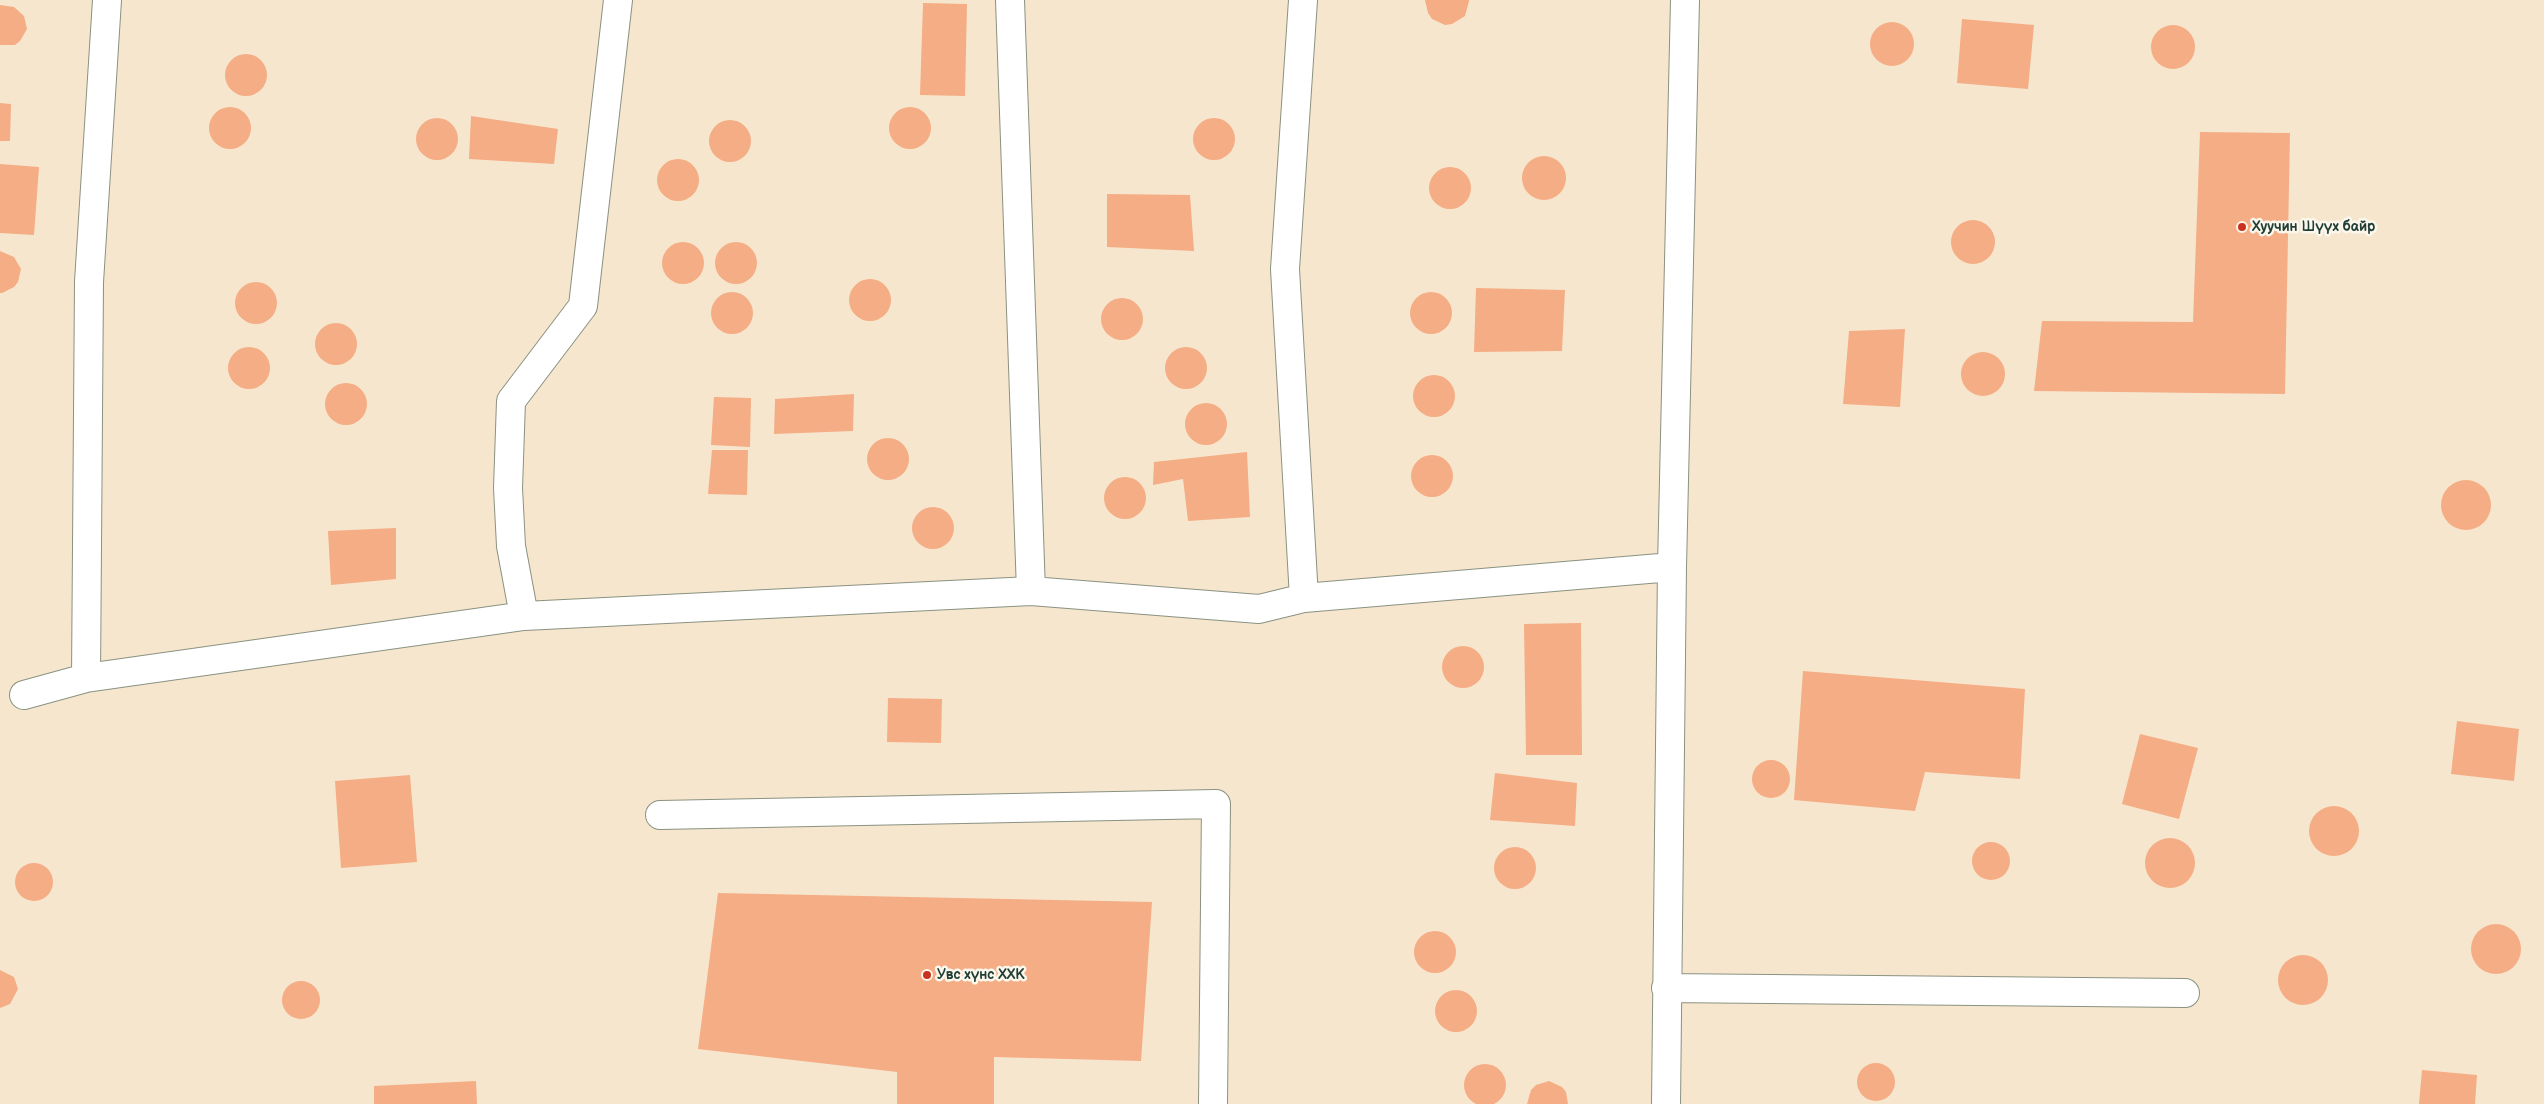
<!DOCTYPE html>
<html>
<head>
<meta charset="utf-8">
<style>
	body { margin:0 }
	canvas { display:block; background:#f6e6ce }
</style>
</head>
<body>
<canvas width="2544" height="1104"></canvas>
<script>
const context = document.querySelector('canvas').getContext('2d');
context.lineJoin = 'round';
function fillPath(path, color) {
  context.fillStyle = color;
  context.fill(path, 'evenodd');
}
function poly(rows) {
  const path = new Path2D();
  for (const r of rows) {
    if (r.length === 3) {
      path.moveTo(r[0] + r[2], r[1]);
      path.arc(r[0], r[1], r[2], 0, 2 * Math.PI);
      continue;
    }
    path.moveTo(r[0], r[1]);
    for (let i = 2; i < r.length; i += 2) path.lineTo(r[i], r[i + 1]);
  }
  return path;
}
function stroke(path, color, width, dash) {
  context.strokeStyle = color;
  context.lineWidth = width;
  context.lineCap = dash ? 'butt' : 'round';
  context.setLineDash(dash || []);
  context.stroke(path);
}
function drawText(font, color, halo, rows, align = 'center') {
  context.font = font + ' "Balsamiq Sans",sans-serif';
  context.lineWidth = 5;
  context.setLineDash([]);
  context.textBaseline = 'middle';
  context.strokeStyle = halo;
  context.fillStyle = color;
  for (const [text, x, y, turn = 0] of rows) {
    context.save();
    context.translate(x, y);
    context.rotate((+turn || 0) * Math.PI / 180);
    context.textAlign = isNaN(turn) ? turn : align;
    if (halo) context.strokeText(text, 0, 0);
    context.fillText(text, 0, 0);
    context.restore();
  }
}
const building = poly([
	[1425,0,1469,0,1469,1,1465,16,1452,24,1445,25,1432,19,1428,13],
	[923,3,967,4,965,96,920,95],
	[0,5,14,7,24,16,27,29,20,41,15,45,0,45],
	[1962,19,2034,25,2028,89,1957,83],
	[1892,44,22],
	[2173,47,22],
	[246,75,21],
	[0,103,11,104,10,141,0,141],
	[230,128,21],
	[910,128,21],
	[471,116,558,129,554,164,469,159],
	[1214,139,21],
	[437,139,21],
	[730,141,21],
	[2200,132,2290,133,2285,394,2034,391,2042,321,2193,322],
	[1544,178,22],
	[678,180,21],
	[0,164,39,167,34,235,0,233],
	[1450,188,21],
	[1107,194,1190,195,1194,251,1107,247],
	[1973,242,22],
	[683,263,21],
	[736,263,21],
	[0,251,14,257,21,269,18,282,14,287,2,293,0,293],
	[870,300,21],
	[256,303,21],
	[1476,288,1565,290,1562,351,1474,352],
	[732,313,21],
	[1431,313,21],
	[1122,319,21],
	[336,344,21],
	[1905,329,1900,407,1843,404,1849,331],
	[249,368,21],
	[1186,368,21],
	[1983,374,22],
	[1434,396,21],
	[346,404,21],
	[854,394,853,431,774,434,775,399],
	[714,397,751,398,750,447,711,445],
	[1206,424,21],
	[888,459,21],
	[712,450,748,450,747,495,708,494],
	[1247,452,1250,517,1188,521,1183,479,1153,485,1154,462],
	[1432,476,21],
	[1125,498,21],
	[2466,505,25],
	[933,528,21],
	[396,528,396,579,331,585,328,531],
	[1581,623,1582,755,1526,755,1524,624],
	[1463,667,21],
	[1803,671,2025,689,2020,779,1925,772,1915,811,1794,800],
	[888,698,942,699,941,743,887,742],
	[2457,721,2519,729,2514,781,2451,774],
	[2140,734,2198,748,2179,819,2122,804],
	[1771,779,19],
	[1495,773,1577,783,1575,826,1490,820],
	[410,775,417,862,341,868,335,781],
	[2334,831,25],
	[2170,863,25],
	[1991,861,19],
	[1515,868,21],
	[34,882,19],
	[718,893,1152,902,1141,1061,994,1057,994,1104,897,1104,897,1072,698,1049],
	[2496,949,25],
	[1435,952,21],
	[2303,980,25],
	[0,970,14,977,18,989,10,1004,0,1008],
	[301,1000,19],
	[1456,1011,21],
	[1876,1082,19],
	[1485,1085,21],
	[2422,1070,2477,1075,2475,1104,2419,1104],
	[476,1081,477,1104,374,1104,374,1086],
	[1549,1081,1562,1087,1566,1092,1568,1104,1527,1104,1531,1090,1536,1085]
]);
const minor = poly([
	[1010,0,1031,591],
	[1303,0,1285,269,1304,598],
	[524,616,511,546,508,488,511,401,583,306,618,0],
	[86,678,89,282,107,0],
	[24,695,86,678,524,616,1031,591,1259,609,1304,598,1672,567],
	[660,815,1216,804,1213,1104],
	[1666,988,2185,993],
	[1666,1104,1672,567,1685,0]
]);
const markers = [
	[2242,227,5,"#c8321e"],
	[927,975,5,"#c8321e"]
];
const poiNames = [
	["Хуучин Шүүх байр",2252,227],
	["Увс хүнс ХХК",937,975]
];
fillPath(building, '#f5ad85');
stroke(minor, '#8a9281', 30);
stroke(minor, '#fff', 28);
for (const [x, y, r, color] of markers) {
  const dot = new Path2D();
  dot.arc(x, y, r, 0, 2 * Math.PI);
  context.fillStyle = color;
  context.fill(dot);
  stroke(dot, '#fbf7ec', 2);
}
drawText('bold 14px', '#1f3d34', '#fbf7ec', poiNames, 'left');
</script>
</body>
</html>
